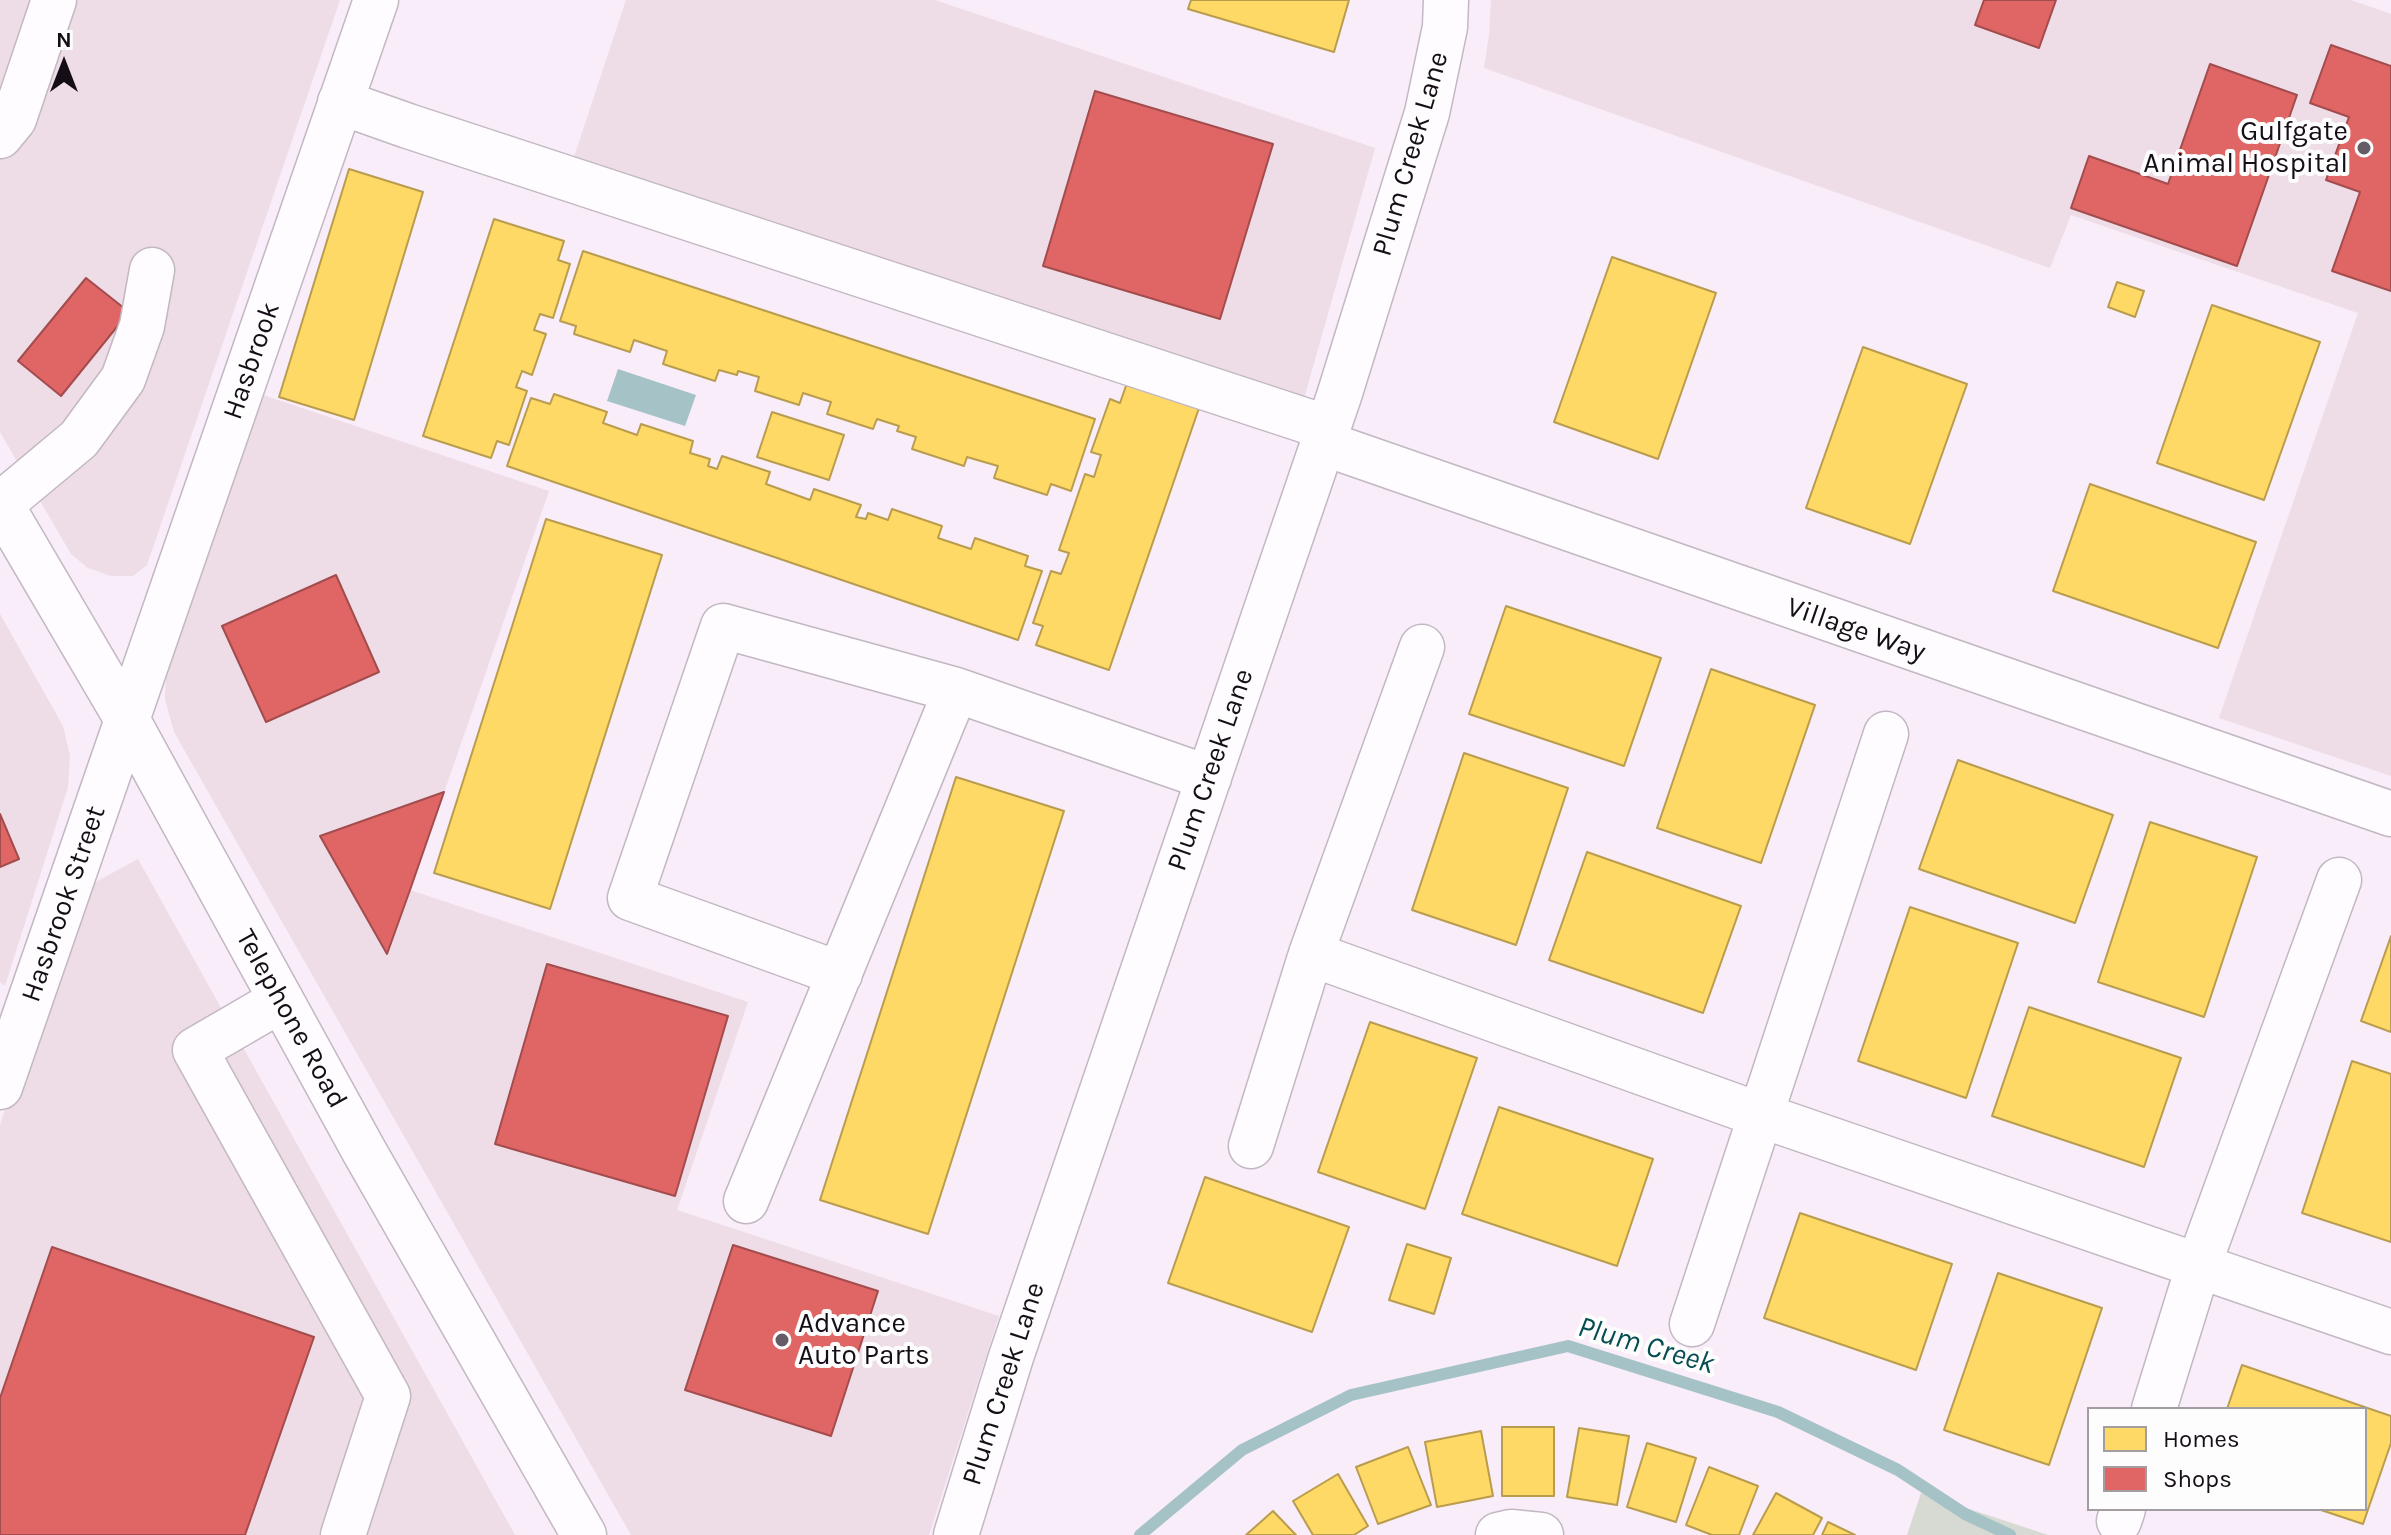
<!DOCTYPE html>
<html>
<head>
<meta charset="utf-8">
<style>
	body { margin:0 }
	#map { position:relative; width:2391px; height:1535px; overflow:hidden; background:#f8edf9; font-family:Karla,sans-serif }
	canvas { display:block }
	.legend { position:absolute; left:2087px; top:1407px; width:280px; height:104px; box-sizing:border-box; background:#fdfdfd; border:2px solid #a19da1; margin:0; padding:10px 14px; list-style:none; font-size:24px; color:#160e17 }
	.legend li { display:flex; align-items:center; gap:16px; height:40px }
	.legend b { width:40px; border:2px solid #a19da1 }
	.north { position:absolute; left:24px; top:24px; width:80px; height:80px; -webkit-text-stroke:6px #fdfdfd; paint-order:stroke; rotate:0deg; font-size:22px; font-weight:700; line-height:32px; text-align:center; color:#160e17 }
	.north::after { content:''; display:block; margin:auto; width:28px; height:36px; background:#160e17; clip-path:polygon(50% 0,100% 100%,50% 72%,0 100%) }
</style>
</head>
<body>
<div id="map">
<canvas width="2391" height="1535"></canvas>
<ul class="legend">
<li><b style="height:22px;background:#ffd966"></b>Homes</li>
<li><b style="height:22px;background:#e06666"></b>Shops</li>
</ul>
<div class="north">N</div>
</div>
<script>
const context = document.querySelector('canvas').getContext('2d');
context.lineJoin = 'round';
function fillPath(path, color) {
  context.fillStyle = color;
  context.fill(path, 'evenodd');
}
function poly(rows) {
  const path = new Path2D();
  for (const r of rows) {
    path.moveTo(r[0], r[1]);
    for (let i = 2; i < r.length; i += 2) path.lineTo(r[i], r[i + 1]);
  }
  return path;
}
function stroke(path, color, width, dash) {
  context.strokeStyle = color;
  context.lineWidth = width;
  context.lineCap = dash ? 'butt' : 'round';
  context.setLineDash(dash || []);
  context.stroke(path);
}
function drawText(font, color, halo, rows, align = 'center') {
  context.font = font + ' Karla,sans-serif';
  context.lineWidth = 8;
  context.setLineDash([]);
  context.textBaseline = 'middle';
  context.strokeStyle = halo;
  context.fillStyle = color;
  for (const [text, x, y, turn = 0] of rows) {
    context.save();
    context.translate(x, y);
    context.rotate((+turn || 0) * Math.PI / 180);
    context.textAlign = isNaN(turn) ? turn : align;
    if (halo) context.strokeText(text, 0, 0);
    context.fillText(text, 0, 0);
    context.restore();
  }
}
const commercial = poly([
	[0,0,340,0,147,565,133,576,111,576,88,568,71,554,0,432],
	[626,0,935,0,1375,148,1301,409,573,160],
	[1491,0,2351,0,2391,14,2391,776,2219,718,2358,313,2071,215,2050,268,1484,68,1489,35],
	[263,395,549,491,410,890,748,1002,677,1210,999,1316,929,1535,631,1535,174,732,165,699,166,671],
	[0,614,63,726,70,755,68,787,5,986,0,982],
	[138,859,515,1535,0,1535,0,1125,67,920,92,884]
]);
const green = poly([
	[1921,1493,2048,1535,1907,1535]
]);
const water = poly([
	[618,369,696,395,685,426,607,401]
]);
const homes = poly([
	[1191,0,1349,0,1334,52,1188,9,1191,0],
	[349,169,423,192,354,420,279,397,349,169],
	[494,219,564,241,558,260,570,264,553,318,540,314,534,330,546,334,532,375,522,371,516,387,527,391,509,445,497,441,491,458,423,436,494,219],
	[583,251,1095,419,1071,491,1051,484,1047,495,994,478,998,466,967,457,964,466,912,449,916,437,897,431,899,426,877,419,873,429,827,414,831,402,803,393,799,405,755,391,759,377,738,371,737,375,719,370,715,381,663,364,667,351,634,340,630,352,574,334,576,326,560,321,583,251],
	[1612,257,1716,293,1658,459,1554,422,1612,257],
	[2117,282,2144,291,2135,317,2108,307,2117,282],
	[2212,305,2320,342,2264,500,2157,463,2212,305],
	[1863,347,1967,384,1910,544,1806,508,1863,347],
	[1127,383,1199,408,1109,670,1036,645,1043,626,1033,623,1051,571,1061,574,1069,553,1059,550,1085,474,1094,477,1101,455,1091,452,1110,399,1120,403,1127,383],
	[554,394,607,412,603,423,637,435,641,424,693,441,690,453,710,459,708,466,717,469,722,456,770,472,766,484,810,500,814,489,861,505,856,517,866,519,868,513,888,520,892,509,942,526,938,538,971,549,975,538,1028,556,1025,566,1042,571,1018,640,507,466,531,398,550,404,554,394],
	[772,412,844,435,829,480,757,457,772,412],
	[2090,484,2256,542,2218,648,2053,591,2090,484],
	[546,519,662,555,550,909,434,873,546,519],
	[1506,606,1661,658,1624,766,1469,714,1506,606],
	[1711,669,1815,705,1761,863,1657,828,1711,669],
	[1464,753,1568,788,1516,945,1412,910,1464,753],
	[1958,760,2113,815,2075,923,1919,869,1958,760],
	[956,777,1064,811,928,1234,820,1200,956,777],
	[2150,822,2257,857,2204,1017,2098,982,2150,822],
	[1587,852,1741,906,1703,1013,1549,960,1587,852],
	[1910,907,2018,943,1966,1098,1858,1061,1910,907],
	[2391,936,2391,1032,2361,1021,2391,936],
	[2029,1007,2181,1058,2144,1167,1992,1116,2029,1007],
	[1370,1022,1477,1058,1425,1209,1318,1172,1370,1022],
	[2352,1061,2391,1074,2391,1242,2302,1213,2352,1061],
	[1499,1107,1653,1159,1617,1266,1462,1214,1499,1107],
	[1205,1177,1349,1227,1312,1332,1168,1283,1205,1177],
	[1800,1213,1952,1264,1916,1370,1764,1318,1800,1213],
	[1407,1244,1451,1258,1434,1314,1389,1300,1407,1244],
	[1998,1273,2102,1308,2049,1465,1944,1430,1998,1273],
	[2242,1365,2391,1416,2391,1443,2363,1524,2318,1509,2365,1509,2365,1409,2227,1409,2242,1365],
	[1502,1427,1554,1427,1554,1496,1502,1496,1502,1427],
	[1579,1428,1629,1436,1617,1505,1567,1497,1579,1428],
	[1481,1431,1493,1496,1437,1507,1425,1442,1481,1431],
	[1647,1443,1696,1458,1676,1522,1627,1507,1647,1443],
	[1408,1447,1431,1505,1378,1524,1356,1467,1408,1447],
	[1709,1467,1758,1486,1739,1535,1712,1535,1686,1525,1709,1467],
	[1338,1474,1368,1526,1354,1535,1313,1535,1293,1501,1338,1474],
	[1776,1493,1822,1518,1813,1535,1753,1535,1776,1493],
	[1273,1511,1296,1535,1246,1535,1273,1511],
	[1828,1522,1855,1535,1822,1535,1828,1522]
]);
const shops = poly([
	[1984,0,2056,0,2039,48,1975,25,1984,0],
	[2331,45,2391,66,2391,291,2332,271,2360,192,2326,180,2349,117,2310,103,2331,45],
	[2210,64,2297,95,2237,266,2071,208,2089,156,2168,184,2210,64],
	[1095,91,1273,144,1220,319,1043,266,1095,91],
	[86,278,129,312,61,396,18,361,86,278],
	[336,575,379,672,266,722,222,626,336,575],
	[444,792,410,890,387,954,320,836,444,792],
	[0,814,19,859,0,867,0,814],
	[547,964,728,1016,675,1196,495,1144,547,964],
	[733,1245,878,1291,831,1436,685,1390,733,1245],
	[52,1247,314,1337,245,1535,0,1535,0,1398,52,1247]
]);
const stream = poly([
	[1140,1535,1242,1450,1351,1395,1568,1346,1778,1412,1898,1470,1965,1514,2010,1535]
]);
const minor = poly([
	[340,102,408,126,1328,428],
	[0,136,14,119,54,0],
	[1323,443,2391,814],
	[1,504,79,439,123,379,142,326,152,270],
	[1311,954,1760,1115,2391,1332],
	[840,974,630,898,723,626,956,690],
	[281,1000,195,1050,388,1396,343,1535],
	[0,1087,376,0],
	[1251,1146,1311,954,1422,647],
	[746,1201,956,690,1209,778],
	[1692,1324,1886,734],
	[2154,1409,2199,1264,2339,880],
	[2119,1521,2123,1509],
	[956,1535,1011,1357,1339,396,1427,113,1445,27,1446,0],
	[1498,1535,1511,1532,1541,1535]
]);
const major = poly([
	[0,503,128,721,364,1151,584,1535]
]);
const markers = [
	[2364,148,8,"#655c66"],
	[782,1340,8,"#655c66"]
];
const poiNames = [
	["Gulfgate",2348,132],
	["Animal Hospital",2348,164],
	["Advance",798,1324,"left"],
	["Auto Parts",798,1356,"left"]
];
const streetNames = [
	["Plum Creek Lane",1411,154,-74],
	["Hasbrook",252,361,-71],
	["Village Way",1856,630,19],
	["Plum Creek Lane",1211,770,-71],
	["Hasbrook Street",64,904,-71],
	["Telephone Road",291,1019,61],
	["Plum Creek Lane",1004,1384,-72]
];
const waterNames = [
	["Plum Creek",1646,1346,16]
];
fillPath(commercial, '#eedce6');
fillPath(green, '#d6dad3');
fillPath(water, '#a5c2c7');
fillPath(homes, '#ffd966');
stroke(homes, '#b99c4e', 2);
fillPath(shops, '#e06666');
stroke(shops, '#a34c4e', 2);
stroke(stream, '#a5c2c7', 12);
stroke(minor, '#c2b8c3', 47);
stroke(major, '#c2b8c3', 47);
stroke(minor, '#fefcfe', 44);
stroke(major, '#fefcfe', 44);
for (const [x, y, r, color] of markers) {
  const dot = new Path2D();
  dot.arc(x, y, r, 0, 2 * Math.PI);
  context.fillStyle = color;
  context.fill(dot);
  stroke(dot, '#fdfdfd', 3);
}
drawText('28px', '#160e17', '#fdfdfd', poiNames, 'right');
drawText('28px', '#160e17', '#fdfdfd', streetNames);
drawText('italic 30px', '#054d50', '#fdfdfd', waterNames);
</script>
</body>
</html>
